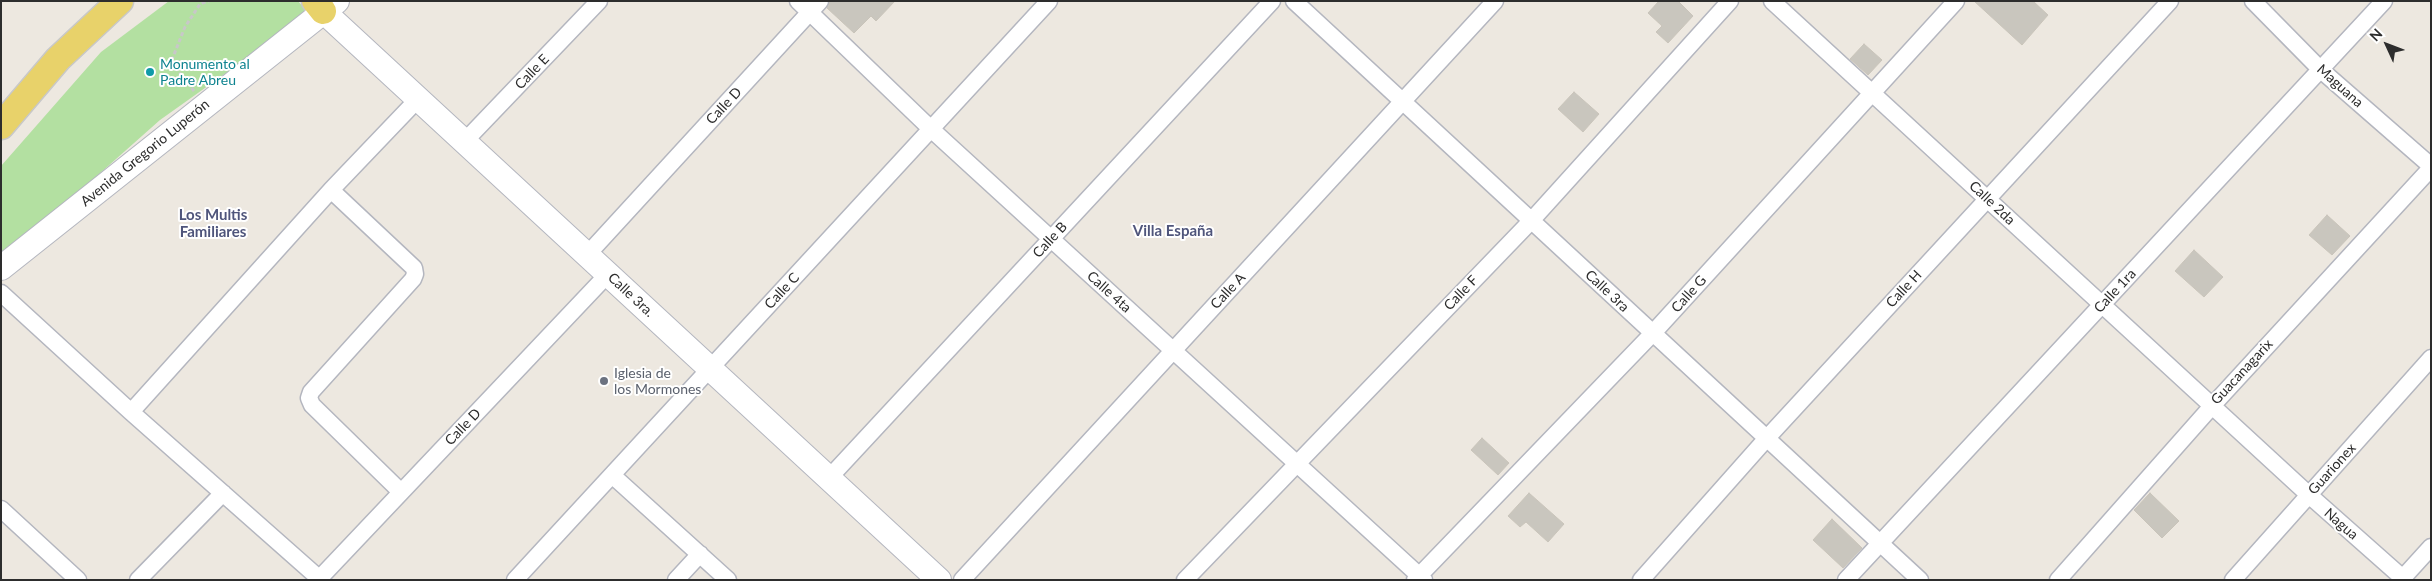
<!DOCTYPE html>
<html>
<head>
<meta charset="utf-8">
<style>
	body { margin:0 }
	#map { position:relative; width:2432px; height:581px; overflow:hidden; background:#ede8e0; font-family:Lato,sans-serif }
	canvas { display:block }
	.frame { position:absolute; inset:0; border:2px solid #2d2d2d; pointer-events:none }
	.north { position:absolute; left:2362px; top:20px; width:50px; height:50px; -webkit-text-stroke:4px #fff; paint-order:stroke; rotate:313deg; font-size:14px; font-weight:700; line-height:20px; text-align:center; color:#2d2d2d }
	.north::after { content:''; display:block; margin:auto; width:18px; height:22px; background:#2d2d2d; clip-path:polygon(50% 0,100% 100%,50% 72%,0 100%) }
</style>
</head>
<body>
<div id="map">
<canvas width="2432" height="581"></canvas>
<div class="frame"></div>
<div class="north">N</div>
</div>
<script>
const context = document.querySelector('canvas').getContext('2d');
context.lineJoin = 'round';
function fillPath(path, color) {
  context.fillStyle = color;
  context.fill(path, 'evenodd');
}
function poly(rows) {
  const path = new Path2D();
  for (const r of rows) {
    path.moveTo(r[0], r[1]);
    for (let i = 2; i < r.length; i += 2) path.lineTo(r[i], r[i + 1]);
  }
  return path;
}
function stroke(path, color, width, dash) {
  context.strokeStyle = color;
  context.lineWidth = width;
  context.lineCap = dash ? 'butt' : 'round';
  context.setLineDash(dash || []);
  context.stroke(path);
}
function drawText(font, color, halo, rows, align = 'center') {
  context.font = font + ' Lato,sans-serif';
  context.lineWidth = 4;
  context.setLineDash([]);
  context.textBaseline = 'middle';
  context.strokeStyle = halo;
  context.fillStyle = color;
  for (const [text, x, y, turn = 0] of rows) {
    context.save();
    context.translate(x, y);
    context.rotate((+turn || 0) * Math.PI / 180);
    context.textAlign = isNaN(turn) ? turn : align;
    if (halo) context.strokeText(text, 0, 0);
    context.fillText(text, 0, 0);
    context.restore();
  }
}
const green = poly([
	[169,1,298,1,309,14,160,120,1,261,1,166,101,52]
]);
const building = poly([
	[830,1,895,1,876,21,871,16,854,33,827,8,830,1],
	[1659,1,1678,1,1693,16,1668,43,1656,32,1662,26,1648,13,1659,1],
	[1974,1,2033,1,2048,15,2022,45,1974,1],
	[1864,44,1882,60,1868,75,1850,59,1864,44],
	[1574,92,1599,114,1583,132,1558,109,1574,92],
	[2327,215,2350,236,2332,255,2309,235,2327,215],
	[2194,250,2223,277,2204,297,2175,271,2194,250],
	[1482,438,1509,463,1498,475,1471,450,1482,438],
	[1529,493,1564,524,1548,542,1526,522,1520,527,1508,516,1529,493],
	[2150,493,2179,521,2162,538,2134,510,2150,493],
	[1832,519,1862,548,1843,568,1813,540,1832,519]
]);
const path = poly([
	[194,91,171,62,185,27,200,4,209,1]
]);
const street = poly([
	[798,1,931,129,1424,580],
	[1294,1,1920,580],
	[1772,1,2309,495,2405,580],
	[2253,1,2321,70,2431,166],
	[464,142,599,1],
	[331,190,414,268,415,274,413,279,311,392,309,398,312,405,401,492],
	[587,255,820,1],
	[1,293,131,412,321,580],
	[131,412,331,190,418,99],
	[612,475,728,580],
	[829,478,1272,1],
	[1,509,78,580],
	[138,580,223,493],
	[318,580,608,274],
	[515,580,1049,1],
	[676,580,700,554],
	[962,580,1495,1],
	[1185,580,1531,221,1730,1],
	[1415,580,1653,333,1956,1],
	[1641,580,1767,438,2170,1],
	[1846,580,2384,1],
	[2058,580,2212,406,2431,168],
	[2233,580,2431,358],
	[2401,580,2431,547]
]);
const secondary = poly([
	[323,11,939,580],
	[1,268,337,1]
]);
const primary = poly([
	[315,1,323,11],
	[1,126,58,59,120,1]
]);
const markers = [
	[150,72,5,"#0f9aa8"],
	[604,381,5,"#6b7280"]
];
const cultureNames = [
	["Monumento al",160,64],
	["Padre Abreu",160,80]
];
const streetNames = [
	["Calle E",532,72,-46],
	["Maguana",2340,86,42],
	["Calle D",724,106,-47],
	["Avenida Gregorio Luperón",145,153,-39],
	["Calle 2da",1992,203,43],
	["Calle B",1050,240,-47],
	["Calle H",1904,289,-47],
	["Calle C",782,291,-47],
	["Calle A",1228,291,-47],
	["Calle 3ra",1607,291,43],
	["Calle 1ra",2115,291,-47],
	["Calle 4ta",1109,292,42],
	["Calle F",1461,293,-46],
	["Calle G",1689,294,-48],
	["Calle 3ra.",631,295,43],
	["Guacanagarix",2242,372,-47],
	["Calle D",463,427,-46],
	["Guarionex",2332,469,-48],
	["Nagua",2341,524,41]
];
const worshipNames = [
	["Iglesia de",614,373],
	["los Mormones",614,389]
];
const neighbourhoodNames = [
	["Los Multis",213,215],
	["Familiares",213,232],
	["Villa España",1173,231]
];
fillPath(green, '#b3e0a1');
fillPath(building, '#c9c6be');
stroke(building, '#c9c4ba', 1);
stroke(street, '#b4b6bf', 19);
stroke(secondary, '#b4b6bf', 26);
stroke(primary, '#c8c8c8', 29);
stroke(path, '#c8c8c8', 3, [4, 2.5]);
stroke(street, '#fff', 16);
stroke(secondary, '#fff', 24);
stroke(primary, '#e8d26a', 26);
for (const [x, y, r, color] of markers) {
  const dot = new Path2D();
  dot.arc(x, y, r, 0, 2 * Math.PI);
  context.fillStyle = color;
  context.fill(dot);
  stroke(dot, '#fff', 2);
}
drawText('14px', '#0d838f', '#fff', cultureNames, 'left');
drawText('14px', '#2d2d2d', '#fff', streetNames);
drawText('14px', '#5b616d', '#fff', worshipNames, 'left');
drawText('bold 15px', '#4f557b', '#fff', neighbourhoodNames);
</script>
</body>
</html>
